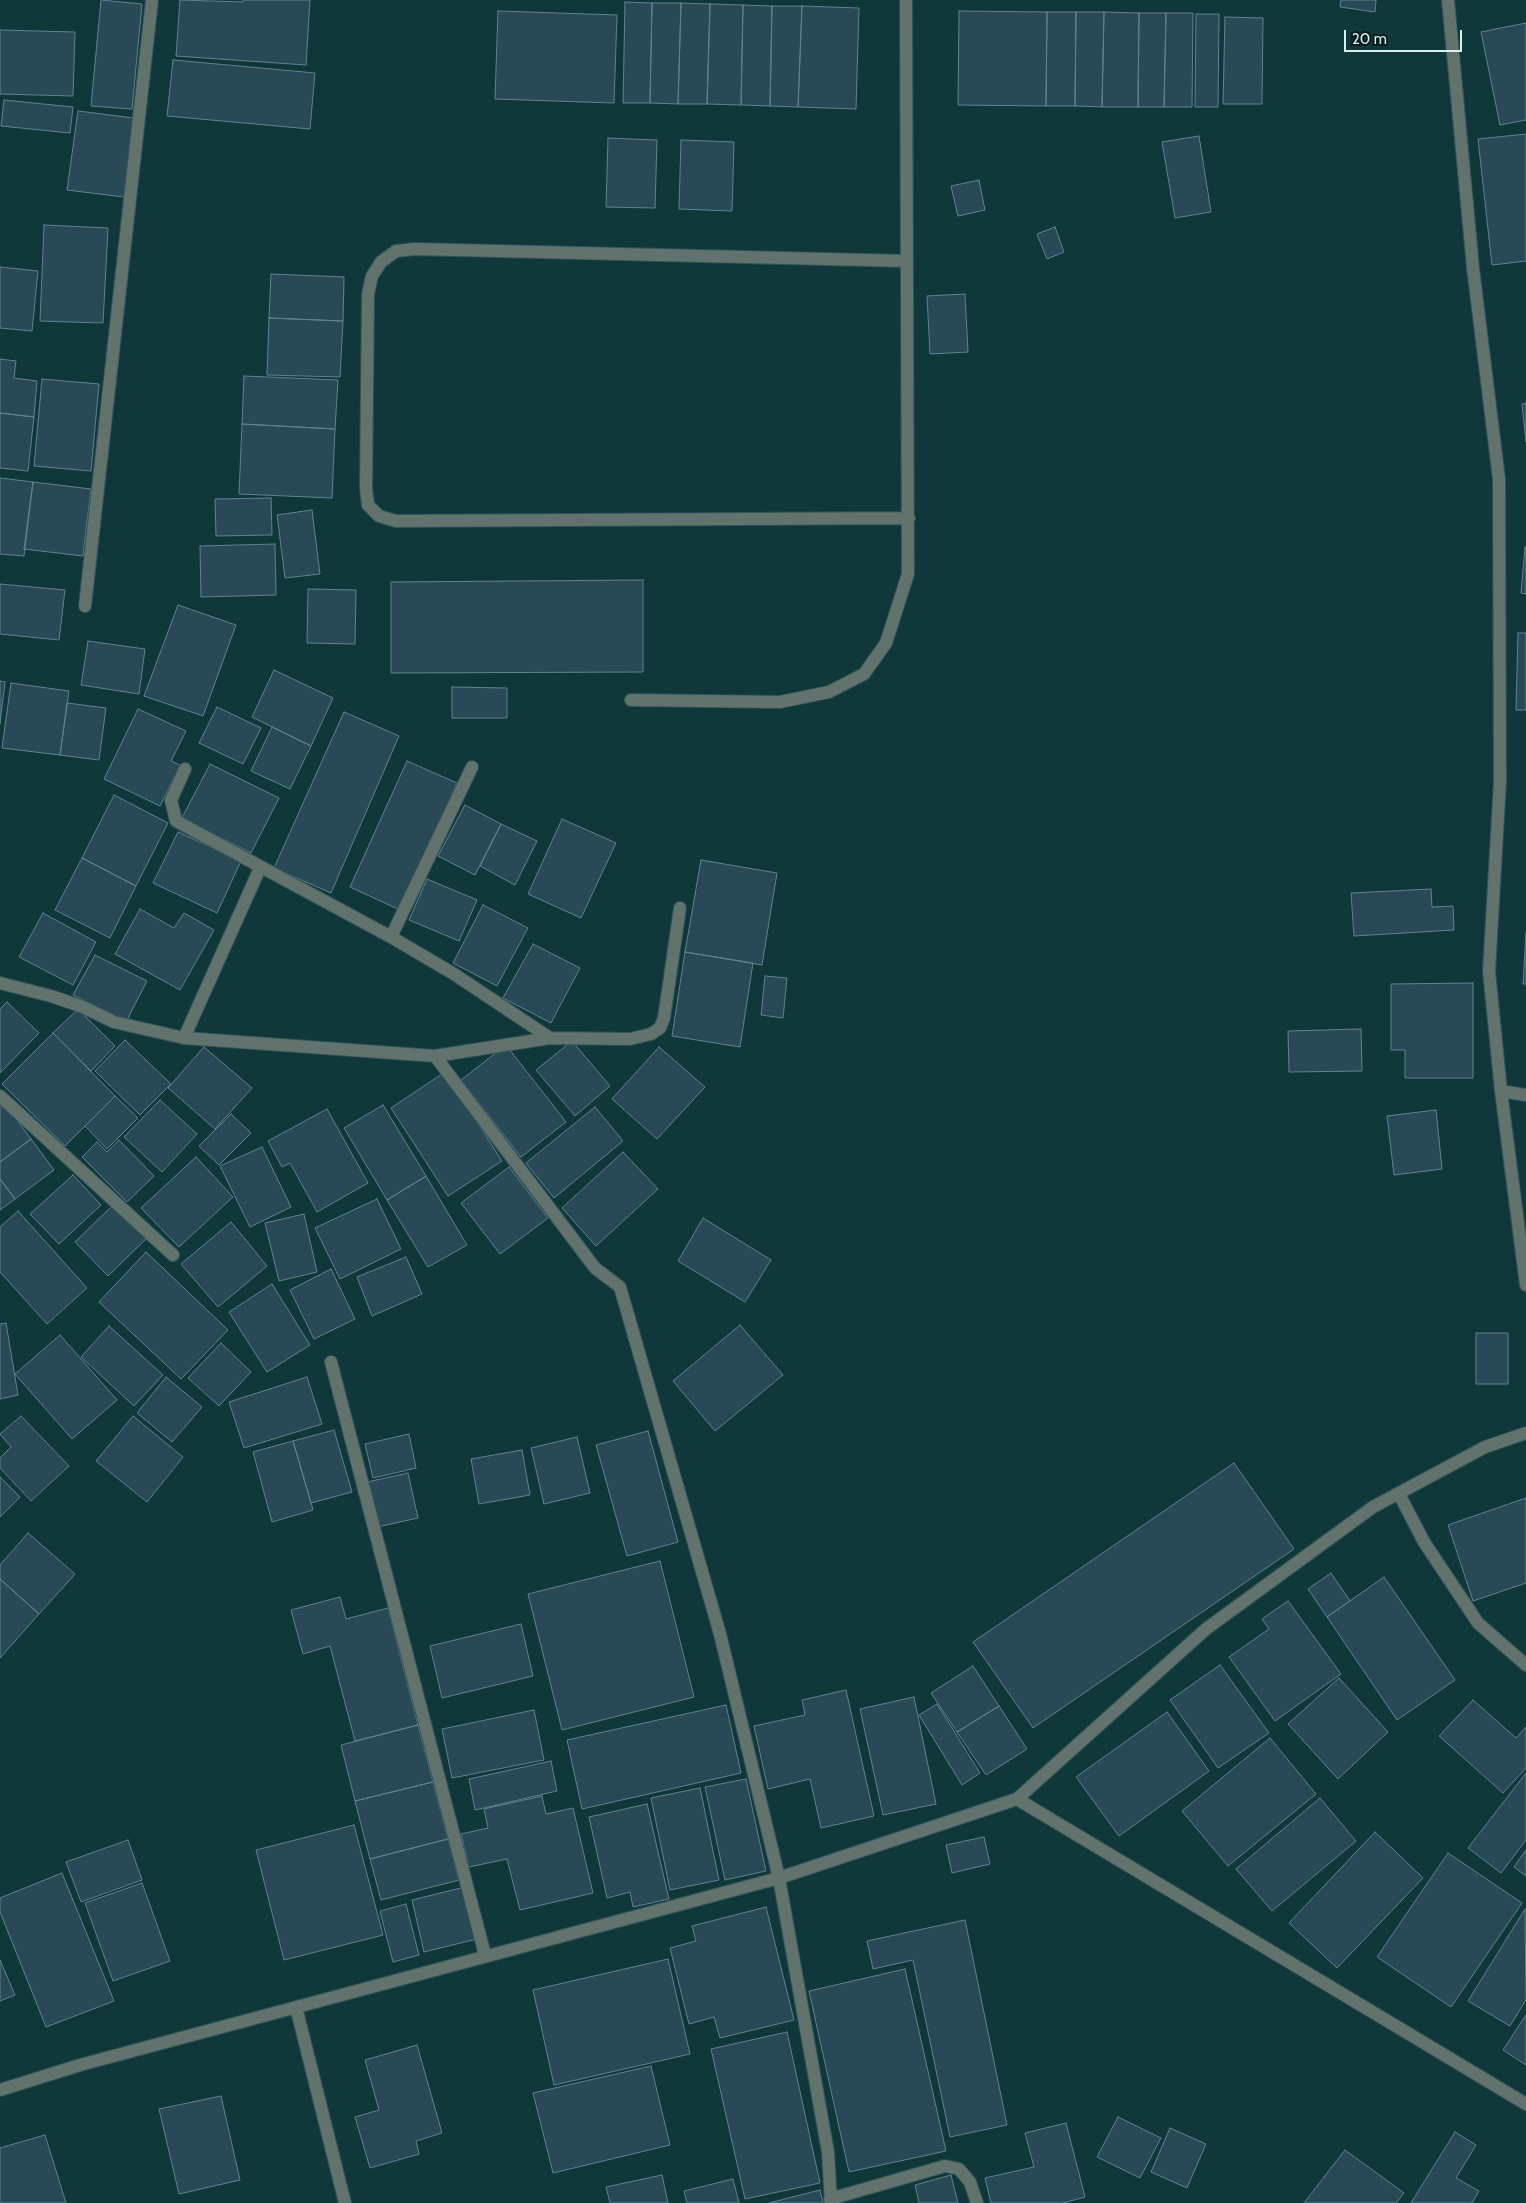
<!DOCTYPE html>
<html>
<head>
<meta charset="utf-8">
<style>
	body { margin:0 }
	#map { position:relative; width:1526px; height:2203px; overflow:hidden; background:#10383b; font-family:Cabin,sans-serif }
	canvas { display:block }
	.scale { position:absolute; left:1344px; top:30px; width:118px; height:22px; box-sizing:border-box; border:2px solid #daeff0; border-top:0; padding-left:6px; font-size:15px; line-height:18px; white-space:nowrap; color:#daeff0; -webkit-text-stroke:4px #0c1d1e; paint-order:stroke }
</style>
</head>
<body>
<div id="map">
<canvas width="1526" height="2203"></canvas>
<div class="scale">20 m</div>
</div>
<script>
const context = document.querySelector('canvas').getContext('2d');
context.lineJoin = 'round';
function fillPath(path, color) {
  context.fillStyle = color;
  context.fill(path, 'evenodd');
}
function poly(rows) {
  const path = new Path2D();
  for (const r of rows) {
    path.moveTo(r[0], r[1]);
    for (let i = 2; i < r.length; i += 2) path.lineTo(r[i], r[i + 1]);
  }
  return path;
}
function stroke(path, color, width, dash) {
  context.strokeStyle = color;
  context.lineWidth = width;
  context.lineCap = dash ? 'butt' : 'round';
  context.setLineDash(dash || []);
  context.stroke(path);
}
const building = poly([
	[101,0,142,4,132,109,91,106,101,0],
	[180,0,243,2,243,0,310,0,306,65,176,56,180,0],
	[1341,0,1376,0,1375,12,1340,7,1341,0],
	[625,2,652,3,650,103,623,103,625,2],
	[652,3,681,3,678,104,650,103,652,3],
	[681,3,710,4,707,104,678,104,681,3],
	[710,4,743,5,741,105,707,104,710,4],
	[743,5,772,6,770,106,741,105,743,5],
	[772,6,802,6,798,107,770,106,772,6],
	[802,6,859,8,856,109,798,107,802,6],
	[498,11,617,15,614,103,495,99,498,11],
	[959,11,1047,12,1046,106,958,105,959,11],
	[1047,12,1076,12,1075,106,1046,106,1047,12],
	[1076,12,1104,12,1102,107,1075,106,1076,12],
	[1104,12,1139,13,1138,107,1102,107,1104,12],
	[1139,13,1166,13,1164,107,1138,107,1139,13],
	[1166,13,1193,13,1192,107,1164,107,1166,13],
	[1196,14,1219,14,1218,107,1195,107,1196,14],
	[1225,17,1263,18,1262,104,1223,104,1225,17],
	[1526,23,1526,120,1500,125,1481,32,1526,23],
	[0,30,75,32,73,96,0,94,0,30],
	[173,60,315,73,310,129,167,116,173,60],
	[4,100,73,107,70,133,1,126,4,100],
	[78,111,134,118,124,197,67,190,78,111],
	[1526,134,1526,261,1492,265,1478,139,1526,134],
	[1199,136,1211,212,1175,218,1162,142,1199,136],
	[608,138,657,140,655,208,606,207,608,138],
	[681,140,734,142,732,211,679,209,681,140],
	[979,180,985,210,958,216,951,186,979,180],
	[44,225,108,228,103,323,40,321,44,225],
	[1055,227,1064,252,1047,259,1037,234,1055,227],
	[0,267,38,271,32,331,0,328,0,267],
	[271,274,344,277,343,321,269,318,271,274],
	[965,294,968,352,930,354,927,296,965,294],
	[269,318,343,321,340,377,267,375,269,318],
	[0,359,16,361,14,378,37,381,34,417,0,413,0,359],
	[244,376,338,380,335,429,242,424,244,376],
	[42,379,99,384,91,471,34,466,42,379],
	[1526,403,1526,442,1522,404,1526,403],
	[0,413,34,417,28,471,0,468,0,413],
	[242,424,335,429,332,498,239,494,242,424],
	[0,478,33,482,24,556,0,554,0,478],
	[33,482,91,489,83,556,24,549,33,482],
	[271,498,272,535,216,536,215,499,271,498],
	[312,510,320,574,285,578,277,515,312,510],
	[275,544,276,595,201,597,200,546,275,544],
	[1525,547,1526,547,1526,594,1521,593,1525,547],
	[643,580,643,672,391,673,391,582,643,580],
	[0,584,65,590,59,640,0,634,0,584],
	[308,589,356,590,355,644,307,643,308,589],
	[178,605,236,625,203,716,144,696,178,605],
	[1518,633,1526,633,1526,710,1516,710,1518,633],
	[88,641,145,649,139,694,81,685,88,641],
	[274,670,333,698,311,746,252,717,274,670],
	[0,681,5,682,0,724,0,681],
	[11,683,69,691,60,755,2,748,11,683],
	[452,687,507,688,507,718,452,718,452,687],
	[67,703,106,708,99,760,60,755,67,703],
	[217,707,261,728,243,764,199,743,217,707],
	[138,709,186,731,171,761,180,765,160,806,104,779,138,709],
	[344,712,399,736,331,893,274,868,344,712],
	[272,727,311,746,290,789,251,771,272,727],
	[407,761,457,783,400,910,350,887,407,761],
	[210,764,279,798,251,853,182,818,210,764],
	[114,795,168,823,136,886,82,858,114,795],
	[465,805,501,824,475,875,438,856,465,805],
	[562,819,616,843,581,918,528,894,562,819],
	[501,824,537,841,515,885,480,866,501,824],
	[178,832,241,861,217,913,153,883,178,832],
	[82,858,136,886,110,938,55,910,82,858],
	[701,860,777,873,762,965,685,952,701,860],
	[427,879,477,900,459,941,409,920,427,879],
	[1431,889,1432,907,1453,906,1454,930,1354,936,1351,893,1431,889],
	[483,905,528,928,497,986,453,963,483,905],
	[140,909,174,928,184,913,214,930,180,990,115,954,140,909],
	[43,913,96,942,73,985,19,957,43,913],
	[1526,933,1526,984,1523,984,1526,933],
	[533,944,580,968,551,1023,503,998,533,944],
	[685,952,753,963,740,1047,672,1036,685,952],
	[95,955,147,981,126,1022,73,995,95,955],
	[765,976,787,978,783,1018,761,1015,765,976],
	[1473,983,1473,1078,1405,1078,1405,1050,1391,1050,1391,984,1473,983],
	[7,1002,39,1033,0,1073,0,1009,7,1002],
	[78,1009,115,1046,91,1071,53,1033,78,1009],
	[1361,1029,1362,1071,1289,1072,1288,1031,1361,1029],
	[53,1033,115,1096,65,1146,2,1084,53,1033],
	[125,1040,171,1084,140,1115,95,1071,125,1040],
	[572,1041,610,1086,575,1116,536,1070,572,1041],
	[506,1045,566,1122,521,1157,461,1080,506,1045],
	[204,1047,252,1088,215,1129,168,1088,204,1047],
	[659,1047,705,1087,657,1139,612,1099,659,1047],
	[445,1072,502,1161,448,1196,391,1108,445,1072],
	[115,1096,138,1118,107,1149,85,1126,115,1096],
	[160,1100,197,1134,162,1172,124,1137,160,1100],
	[3,1101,31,1139,0,1162,0,1104,3,1101],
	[383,1105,426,1176,387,1200,344,1128,383,1105],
	[595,1107,623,1141,554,1198,526,1163,595,1107],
	[327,1109,368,1183,317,1212,290,1163,282,1167,268,1141,327,1109],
	[1436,1110,1442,1169,1394,1175,1387,1116,1436,1110],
	[231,1114,251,1133,219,1165,199,1146,231,1114],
	[31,1139,54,1170,15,1199,0,1179,0,1162,31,1139],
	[119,1140,154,1176,127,1202,82,1157,97,1142,107,1152,119,1140],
	[262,1147,291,1207,250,1227,220,1166,262,1147],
	[623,1152,658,1189,596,1246,562,1208,623,1152],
	[196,1157,233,1197,179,1247,141,1208,196,1157],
	[509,1167,548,1218,500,1254,461,1203,509,1167],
	[73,1175,101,1205,59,1244,30,1214,73,1175],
	[426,1176,467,1245,428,1267,387,1200,426,1176],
	[0,1179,15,1199,0,1210,0,1179],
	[377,1199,401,1249,340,1279,315,1228,377,1199],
	[114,1204,147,1238,108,1276,75,1242,114,1204],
	[18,1211,87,1288,47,1324,0,1272,0,1227,18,1211],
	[304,1214,317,1272,279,1281,265,1223,304,1214],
	[703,1218,771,1260,745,1302,678,1261,703,1218],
	[231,1222,267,1266,218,1307,181,1264,231,1222],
	[146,1252,228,1330,181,1379,99,1302,146,1252],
	[406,1257,422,1294,372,1316,357,1277,406,1257],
	[331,1269,355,1319,314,1339,290,1290,331,1269],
	[272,1284,310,1345,267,1372,229,1312,272,1284],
	[6,1323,18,1395,0,1399,0,1324,6,1323],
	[740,1325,783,1375,715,1431,673,1381,740,1325],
	[109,1326,163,1375,134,1406,81,1357,109,1326],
	[1476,1333,1508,1333,1508,1384,1476,1384,1476,1333],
	[60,1335,117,1400,72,1439,15,1374,60,1335],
	[221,1343,251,1372,219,1406,188,1378,221,1343],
	[166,1377,202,1407,172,1442,137,1413,166,1377],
	[307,1377,322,1424,244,1448,229,1402,307,1377],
	[21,1416,69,1466,31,1501,0,1468,0,1458,11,1447,0,1434,21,1416],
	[133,1416,183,1457,147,1502,96,1461,133,1416],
	[334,1430,352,1492,311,1503,293,1441,334,1430],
	[648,1431,678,1542,627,1556,596,1445,648,1431],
	[409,1434,416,1468,373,1478,365,1444,409,1434],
	[577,1437,590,1493,544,1504,531,1448,577,1437],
	[293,1441,313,1510,272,1522,253,1452,293,1441],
	[522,1450,530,1495,479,1504,471,1459,522,1450],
	[1234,1463,1294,1549,1033,1728,973,1642,1234,1463],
	[408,1473,418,1518,377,1527,367,1482,408,1473],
	[0,1477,20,1497,0,1517,0,1477],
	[1526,1498,1526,1583,1473,1601,1448,1525,1526,1498],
	[28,1533,75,1574,39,1614,0,1579,0,1565,28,1533],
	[660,1561,694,1697,562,1730,528,1594,660,1561],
	[1331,1573,1350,1601,1327,1617,1308,1589,1331,1573],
	[1384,1577,1455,1680,1397,1720,1327,1617,1384,1577],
	[0,1579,39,1614,0,1658,0,1579],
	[340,1597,346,1619,388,1608,418,1725,355,1741,330,1646,303,1654,291,1610,340,1597],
	[1288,1601,1341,1674,1275,1721,1229,1657,1269,1629,1262,1619,1288,1601],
	[521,1624,533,1676,442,1698,430,1646,521,1624],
	[1220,1665,1269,1733,1218,1768,1170,1700,1220,1665],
	[973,1666,999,1706,957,1732,931,1693,973,1666],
	[1339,1678,1388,1732,1338,1779,1288,1724,1339,1678],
	[846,1690,874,1816,821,1828,810,1779,768,1789,754,1726,805,1715,802,1700,846,1690],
	[914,1697,936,1804,883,1815,860,1709,914,1697],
	[1473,1700,1516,1738,1526,1727,1526,1768,1503,1793,1439,1736,1473,1700],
	[937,1704,980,1773,962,1785,919,1715,937,1704],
	[726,1705,741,1773,582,1809,567,1740,726,1705],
	[999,1706,1027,1749,986,1775,957,1732,999,1706],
	[534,1710,544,1760,452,1778,442,1729,534,1710],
	[1167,1712,1209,1771,1119,1836,1076,1777,1167,1712],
	[418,1725,433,1782,355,1801,341,1745,418,1725],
	[1270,1738,1316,1794,1228,1866,1182,1811,1270,1738],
	[551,1761,557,1791,475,1810,469,1779,551,1761],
	[1526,1773,1526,1840,1501,1873,1468,1848,1526,1773],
	[746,1779,766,1871,725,1880,705,1787,746,1779],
	[433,1782,448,1839,370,1859,355,1801,433,1782],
	[700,1788,719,1880,670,1890,651,1798,700,1788],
	[542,1796,546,1814,573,1808,593,1893,520,1910,507,1859,469,1867,461,1834,488,1828,484,1809,542,1796],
	[1320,1798,1356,1841,1272,1911,1236,1869,1320,1798],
	[647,1804,669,1899,633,1907,630,1892,607,1898,589,1817,647,1804],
	[354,1825,383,1935,284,1960,256,1850,354,1825],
	[1375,1832,1423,1878,1337,1968,1289,1923,1375,1832],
	[984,1837,990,1864,952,1873,946,1845,984,1837],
	[448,1839,459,1880,381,1900,370,1859,448,1839],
	[128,1840,142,1880,81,1902,66,1862,128,1840],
	[1526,1850,1526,1876,1514,1867,1526,1850],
	[1448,1853,1522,1903,1451,2007,1377,1957,1448,1853],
	[62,1873,114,2001,46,2027,0,1912,0,1898,62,1873],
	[142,1883,170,1961,113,1981,85,1903,142,1883],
	[465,1887,477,1939,424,1952,412,1900,465,1887],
	[406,1904,419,1955,393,1962,380,1911,406,1904],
	[766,1907,794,2020,720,2038,714,2017,689,2024,670,1948,696,1941,692,1926,766,1907],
	[1525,1909,1526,2000,1510,2026,1468,2001,1525,1909],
	[965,1920,1007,2125,950,2137,913,1960,873,1969,867,1941,965,1920],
	[668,1959,690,2054,554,2085,533,1990,668,1959],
	[0,1960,15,1995,0,2001,0,1960],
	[905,1969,946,2151,849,2172,809,1991,905,1969],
	[1526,2015,1526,2065,1503,2050,1526,2015],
	[787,2032,820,2183,745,2199,711,2049,787,2032],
	[417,2045,442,2133,416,2141,419,2154,370,2168,355,2117,379,2110,365,2060,417,2045],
	[651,2066,670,2145,553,2173,533,2093,651,2066],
	[221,2096,240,2180,179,2194,159,2109,221,2096],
	[1118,2117,1161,2138,1140,2178,1097,2157,1118,2117],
	[1066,2123,1085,2197,1063,2203,991,2203,985,2178,1034,2167,1025,2133,1066,2123],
	[1170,2128,1206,2144,1187,2188,1151,2172,1170,2128],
	[1455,2132,1476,2145,1456,2178,1479,2191,1472,2203,1411,2203,1455,2132],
	[45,2135,66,2203,0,2203,0,2148,45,2135],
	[1345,2150,1404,2193,1396,2203,1304,2203,1345,2150],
	[662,2175,668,2203,610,2203,606,2187,662,2175],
	[951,2175,958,2203,919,2203,915,2185,951,2175],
	[733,2179,739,2203,687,2203,684,2191,733,2179],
	[820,2190,823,2203,769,2203,820,2190]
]);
const minor = poly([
	[1448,0,1473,268,1499,479,1500,782,1489,971,1501,1091,1526,1285],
	[907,261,415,249,396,251,381,262,372,276,368,294,366,488,368,505,379,516,396,521,909,518],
	[85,606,152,0],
	[631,700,780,702,829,692,864,674,886,643,908,574,906,0],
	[185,769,171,800,176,821,391,937,454,974,550,1038],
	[391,937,472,767],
	[0,983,51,996,83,1007,114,1022,184,1038,435,1056,550,1038,630,1039,651,1034,660,1028,664,1018,680,908],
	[184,1038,260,868],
	[435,1056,595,1268,620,1287,720,1634,779,1878,828,2152,831,2203],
	[1501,1091,1526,1095],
	[0,1096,173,1255],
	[331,1362,485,1955],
	[1399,1494,1424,1542,1478,1623,1526,1665],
	[1017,1799,1526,2104],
	[296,2007,345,2203],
	[0,2090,80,2065,779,1878,1017,1799,1206,1629,1373,1507,1485,1447,1526,1433],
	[830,2199,945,2166,959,2169,970,2182,977,2203]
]);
fillPath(building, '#294957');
stroke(building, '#618391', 1);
stroke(minor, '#305558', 14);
stroke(minor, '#62726d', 12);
</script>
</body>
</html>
